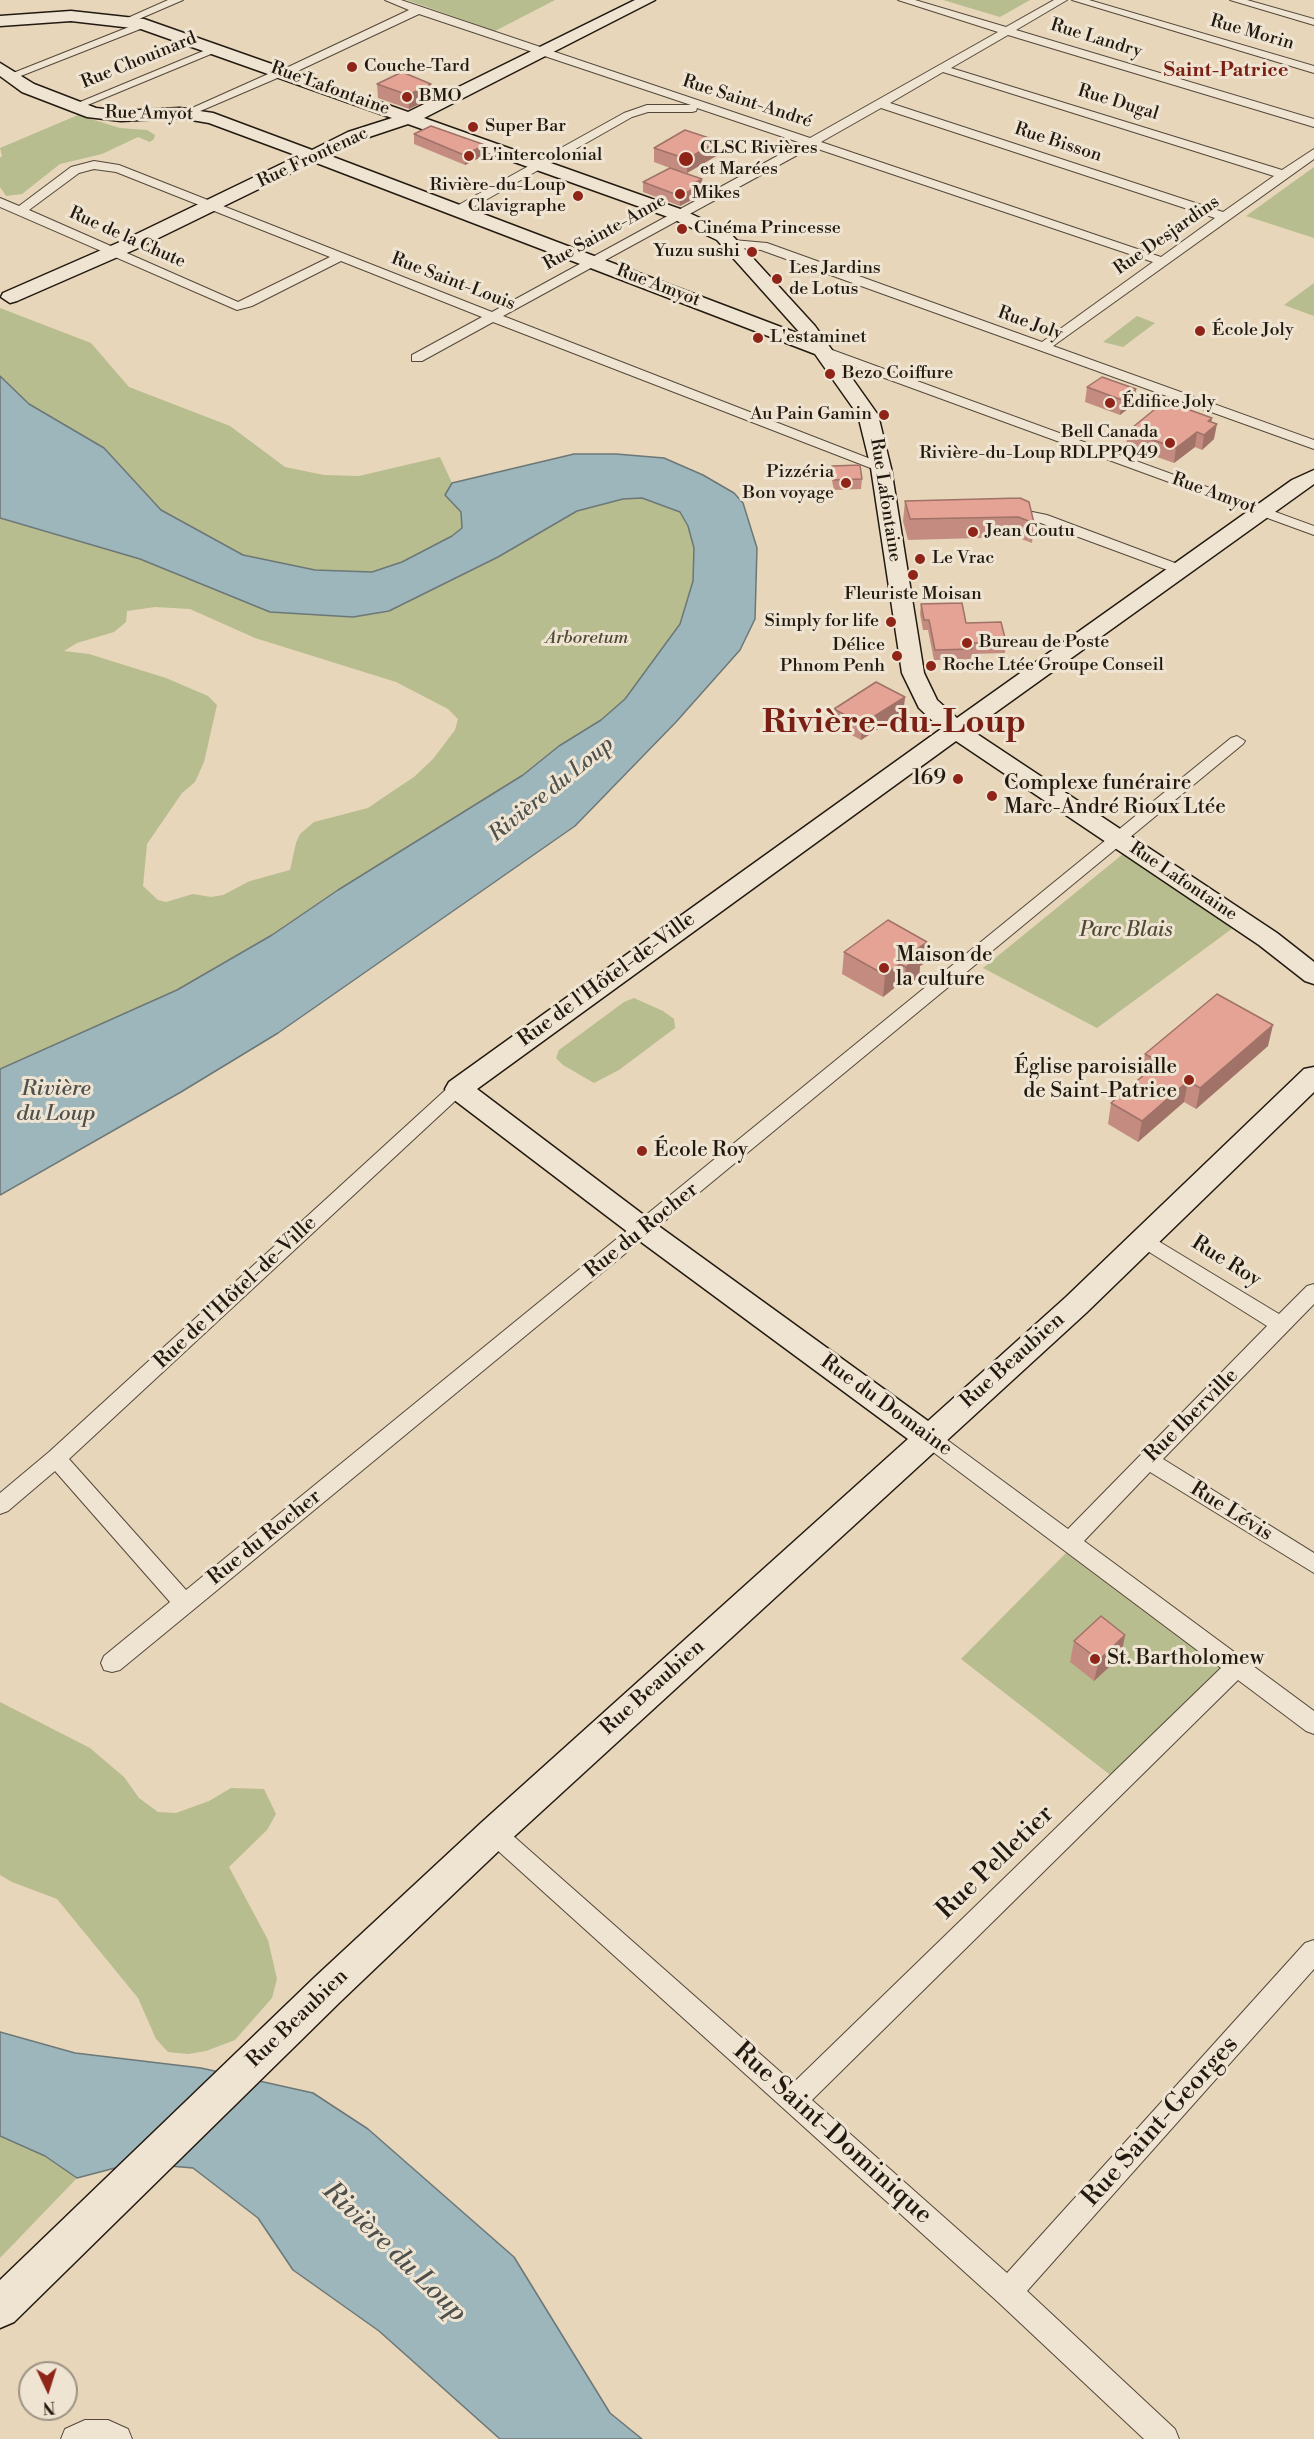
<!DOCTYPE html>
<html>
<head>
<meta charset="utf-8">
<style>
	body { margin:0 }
	#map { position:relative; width:1314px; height:2439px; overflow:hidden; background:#e7d6b9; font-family:"Libre Bodoni",serif }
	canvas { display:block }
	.north { position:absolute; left:18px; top:2361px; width:60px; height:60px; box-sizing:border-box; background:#efe4d2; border:2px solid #9d9384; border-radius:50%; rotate:176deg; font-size:16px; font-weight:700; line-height:24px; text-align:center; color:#221910 }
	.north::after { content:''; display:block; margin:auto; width:21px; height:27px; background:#8f2418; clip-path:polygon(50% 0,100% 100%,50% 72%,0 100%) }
</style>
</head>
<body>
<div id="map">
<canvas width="1314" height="2439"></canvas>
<div class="north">N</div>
</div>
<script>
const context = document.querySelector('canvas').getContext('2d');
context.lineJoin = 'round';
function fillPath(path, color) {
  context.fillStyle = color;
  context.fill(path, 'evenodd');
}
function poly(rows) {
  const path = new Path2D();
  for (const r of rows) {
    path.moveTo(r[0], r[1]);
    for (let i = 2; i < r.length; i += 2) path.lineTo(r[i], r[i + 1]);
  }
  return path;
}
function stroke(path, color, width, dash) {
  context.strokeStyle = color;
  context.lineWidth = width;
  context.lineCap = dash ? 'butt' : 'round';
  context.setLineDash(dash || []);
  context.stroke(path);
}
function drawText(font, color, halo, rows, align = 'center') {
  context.font = font + ' "Libre Bodoni",serif';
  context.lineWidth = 6;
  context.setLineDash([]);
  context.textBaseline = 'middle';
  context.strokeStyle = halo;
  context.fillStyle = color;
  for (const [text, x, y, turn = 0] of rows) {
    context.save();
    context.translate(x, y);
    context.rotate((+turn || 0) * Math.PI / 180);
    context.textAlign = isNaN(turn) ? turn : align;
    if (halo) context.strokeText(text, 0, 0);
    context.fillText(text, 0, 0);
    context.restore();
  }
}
const green = poly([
	[407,0,555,0,495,31],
	[943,0,1030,0,1000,17],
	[78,115,120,128,147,130,155,135,154,139,150,142,138,137,102,154,60,164,22,194,6,196,0,187,0,158,2,156,0,148],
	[1314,167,1314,238,1246,216],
	[1314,283,1314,316,1284,305],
	[0,308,91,343,129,387,230,426,285,467,324,475,359,476,440,457,452,483,445,495,461,512,462,528,452,536,402,562,372,572,315,570,243,555,161,510,104,448,29,404,0,376],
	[1137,316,1155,323,1123,347,1103,342],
	[642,498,680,512,688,526,694,548,693,581,680,624,625,699,601,720,559,746,523,775,338,890,272,935,177,990,0,1069,0,518,140,559,270,612,498,557,577,511,622,499],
	[155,607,190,609,255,638,396,682,448,709,458,719,455,730,433,759,414,777,381,799,368,808,314,822,300,834,296,843,290,870,250,881,223,895,211,897,193,894,166,902,158,900,143,886,147,844,182,793,195,782,204,762,217,705,208,696,166,678,89,654,64,651,77,643,114,632,126,622,127,611],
	[1123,854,1233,928,1097,1028,983,968],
	[634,998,663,1011,674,1019,675,1028,619,1070,594,1083,563,1065,556,1058,559,1050,624,1002],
	[1066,1553,1229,1671,1118,1781,961,1659],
	[0,1702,90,1748,124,1777,139,1798,158,1812,176,1813,209,1801,231,1788,264,1789,276,1814,267,1830,229,1867,268,1940,277,1979,272,1998,235,2040,206,2051,188,2054,168,2052,156,2039,138,1998,57,1899,12,1882,0,1875],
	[0,2136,45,2156,77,2178,0,2258]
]);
const water = poly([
	[0,376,29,404,104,448,161,510,243,555,315,570,372,572,402,562,452,536,462,528,461,512,445,495,452,483,574,454,616,454,664,458,703,475,734,493,743,503,757,548,755,619,740,650,676,722,575,826,278,1033,181,1092,0,1195,0,1069,177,990,272,935,338,890,523,775,559,746,601,720,625,699,680,624,693,581,694,548,688,526,680,512,642,498,623,499,577,511,498,557,389,611,353,617,270,612,140,559,0,518,0,376],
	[0,2032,75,2053,201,2068,313,2093,368,2129,514,2257,610,2413,642,2439,500,2439,379,2331,293,2270,258,2218,193,2168,134,2163,77,2178,45,2156,0,2136,0,2032]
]);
const street = poly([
	[168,0,183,0,132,22,123,20,168,0],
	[385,0,401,0,810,138,998,32,898,0,915,0,1006,27,1054,0,1067,0,1016,30,1314,119,1314,127,1008,35,951,68,1282,170,1314,149,1314,159,1053,346,1314,440,1314,449,761,250,729,247,729,241,733,240,767,243,1042,342,1153,262,812,147,503,316,886,465,886,471,881,472,493,322,422,361,412,361,412,355,482,317,341,261,252,306,237,310,0,207,0,198,19,206,71,167,94,161,119,165,492,312,801,143,697,108,696,111,692,112,648,112,632,117,461,214,453,214,453,208,624,113,647,105,691,105,419,14,289,75,282,76,191,115,181,113,277,70,284,69,409,10,385,0],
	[943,72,1274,176,1223,212,890,103,943,72],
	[881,108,1215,218,1161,257,821,142,881,108],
	[94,169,116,172,330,257,238,302,29,210,79,173,94,169],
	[1072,0,1089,0,1314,66,1314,73,1072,0],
	[1230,0,1247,0,1314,19,1314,25,1230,0],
	[144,21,148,22,148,26,13,79,3,77,144,21],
	[213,47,223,49,78,109,68,107,213,47],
	[824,347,1314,526,1314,535,819,354,819,348,824,347],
	[1008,507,1047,515,1183,566,1185,569,1183,572,1173,572,1038,522,1003,514,1001,511,1008,507],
	[1237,736,1245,741,1243,744,193,1610,120,1670,112,1672,104,1670,101,1663,104,1656,170,1602,55,1471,8,1511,0,1514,0,1493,49,1452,452,1084,466,1084,468,1089,69,1459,186,1590,1231,738,1237,736],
	[1145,1233,1279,1314,1307,1286,1314,1284,1314,1304,1163,1459,1314,1553,1314,1573,1150,1472,1084,1541,1314,1711,1314,1734,1306,1731,1238,1680,812,2100,1007,2273,1305,1943,1314,1940,1314,1969,1027,2291,1175,2429,1179,2439,1144,2439,998,2302,486,1840,482,1833,486,1826,494,1823,502,1826,793,2083,1221,1668,921,1443,917,1437,921,1431,928,1429,935,1431,1068,1529,1267,1326,1138,1245,1135,1240,1138,1235,1145,1233],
	[85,2420,108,2420,128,2429,132,2439,61,2439,65,2429,85,2420]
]);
const secondary = poly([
	[635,0,655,0,424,118,683,210,729,232,815,326,878,415,891,468,924,673,937,700,957,718,1292,480,1314,470,1314,484,971,730,1277,933,1314,962,1314,984,1305,981,1259,945,956,741,477,1089,653,1222,928,1421,1066,1297,1304,1069,1314,1067,1314,1092,1086,1313,506,1844,341,2001,14,2322,0,2328,0,2280,315,1977,482,1822,908,1439,633,1236,449,1096,445,1089,449,1082,941,729,919,708,902,673,871,468,858,415,815,354,314,162,136,249,17,301,10,303,1,297,3,293,122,241,298,156,209,123,180,118,121,121,87,117,22,92,0,76,0,63,34,84,96,108,121,111,180,108,213,113,312,150,348,132,392,118,141,29,71,21,0,26,0,16,71,11,144,19,408,112,635,0],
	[408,124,671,218,717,240,802,335,328,155,360,140,408,124]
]);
const wall = poly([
	[377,84,432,98,409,109,378,98],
	[414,134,485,155,465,165,414,144],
	[718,141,718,155,687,173,676,170,701,189,699,190,699,196,680,206,643,192,643,182,670,168,654,162,654,148],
	[1087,387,1134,404,1120,415,1085,402],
	[1212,422,1214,439,1202,450,1195,447,1174,463,1126,446,1128,431],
	[832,466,862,479,861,489,834,490,831,476],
	[905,501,1029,502,1034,523,1032,543,1016,537,908,540,903,521],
	[921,604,966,623,1006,642,1005,653,972,654,971,659,934,660,928,630,923,630,920,614],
	[905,697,903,713,861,740,833,725,834,709],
	[927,942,925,963,920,966,919,977,904,988,898,985,883,997,842,974,844,952],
	[1268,1046,1196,1109,1184,1102,1138,1142,1108,1124,1111,1103,1142,1076,1141,1076,1145,1054],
	[1125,1635,1121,1656,1094,1681,1070,1662,1074,1641]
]);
const shadedWall = poly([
	[431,84,432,98,409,109,408,95],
	[718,141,718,155,687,173,687,159],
	[485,145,485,155,465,165,464,155],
	[702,179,701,189,699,190,699,196,680,206,680,196,693,184],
	[1136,389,1134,404,1120,415,1122,400],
	[1212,418,1210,430,1217,424,1214,439,1202,450,1204,435,1208,421],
	[1197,432,1195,447,1174,463,1176,448],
	[905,697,903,713,861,740,862,724],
	[927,942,925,963,920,966,919,977,904,988,906,967,914,951],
	[900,964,898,985,883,997,885,975],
	[1273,1025,1268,1046,1196,1109,1200,1088],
	[1188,1081,1184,1102,1138,1142,1142,1121],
	[1125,1635,1121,1656,1094,1681,1099,1660]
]);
const building = poly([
	[402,72,431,84,408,95,377,84,402,72],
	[431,126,485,145,464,155,414,134,431,126],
	[685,130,718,141,687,159,654,148,685,130],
	[670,168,702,179,693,184,699,186,680,196,643,182,670,168],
	[1102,377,1136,389,1122,400,1087,387,1102,377],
	[1165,401,1212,418,1208,421,1217,424,1204,435,1197,432,1176,448,1128,431,1165,401],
	[860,465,862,479,834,480,832,466,860,465],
	[1020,498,1029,502,1034,523,1018,517,910,519,905,501,1020,498],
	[962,603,966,623,1001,622,1006,642,971,643,972,649,935,650,929,620,924,620,921,604,962,603],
	[876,682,905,697,862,724,834,709,876,682],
	[888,920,927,942,914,951,921,955,906,967,900,964,885,975,844,952,888,920],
	[1217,994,1273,1025,1200,1088,1188,1081,1142,1121,1111,1103,1159,1062,1145,1054,1217,994],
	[1101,1616,1125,1635,1099,1660,1074,1641,1101,1616]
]);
const markers = [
	[352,67,6,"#8f2418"],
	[407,97,6,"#8f2418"],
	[473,127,6,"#8f2418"],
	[469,156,6,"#8f2418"],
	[686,159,8,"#8f2418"],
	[680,194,6,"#8f2418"],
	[578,196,6,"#8f2418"],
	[682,229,6,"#8f2418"],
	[752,252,6,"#8f2418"],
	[777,279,6,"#8f2418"],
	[1200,331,6,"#8f2418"],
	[758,338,6,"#8f2418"],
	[830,374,6,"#8f2418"],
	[1110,403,6,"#8f2418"],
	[884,415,6,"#8f2418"],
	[1170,443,6,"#8f2418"],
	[846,483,6,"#8f2418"],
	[973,532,6,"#8f2418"],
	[920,559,6,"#8f2418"],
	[913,575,6,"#8f2418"],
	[891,622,6,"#8f2418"],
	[967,643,6,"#8f2418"],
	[897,656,6,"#8f2418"],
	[931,666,6,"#8f2418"],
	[958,779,6,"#8f2418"],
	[992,796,6,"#8f2418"],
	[884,968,6,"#8f2418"],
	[1189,1080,6,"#8f2418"],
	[642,1151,6,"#8f2418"],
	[1095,1659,6,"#8f2418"]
];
const farStreetnames = [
	["Rue Morin",1252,33,16],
	["Rue Landry",1096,39,17],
	["Rue Chouinard",139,61,-22],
	["Rue Lafontaine",330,89,20],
	["Rue Saint-André",747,102,18],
	["Rue Dugal",1118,103,17],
	["Rue Amyot",149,114,1],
	["Rue Bisson",1058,143,18],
	["Rue Frontenac",313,158,-25],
	["Rue Sainte-Anne",605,233,-29],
	["Rue Desjardins",1167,236,-35],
	["Rue de la Chute",127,238,24],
	["Rue Saint-Louis",453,282,21],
	["Rue Amyot",658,286,21],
	["Rue Joly",1030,324,20],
	["Rue Amyot",1214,494,20],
	["Rue Lafontaine",885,500,81],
	["Rue Lafontaine",1183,882,34]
];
const farPoinames = [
	["Couche-Tard",364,67],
	["BMO",419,97],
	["Super Bar",485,127],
	["CLSC Rivières",700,149],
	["et Marées",700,170],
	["L'intercolonial",481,156],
	["Rivière-du-Loup",566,186,"right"],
	["Clavigraphe",566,207,"right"],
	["Mikes",692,194],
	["Cinéma Princesse",694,229],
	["Yuzu sushi",740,252,"right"],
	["Les Jardins",789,269],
	["de Lotus",789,290],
	["École Joly",1212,331],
	["L'estaminet",770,338],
	["Bezo Coiffure",842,374],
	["Édifice Joly",1122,403],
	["Au Pain Gamin",872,415,"right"],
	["Bell Canada",1158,433,"right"],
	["Rivière-du-Loup RDLPPQ49",1158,454,"right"],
	["Pizzéria",834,473,"right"],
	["Bon voyage",834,494,"right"],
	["Jean Coutu",985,532],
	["Le Vrac",932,559],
	["Fleuriste Moisan",913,595,"center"],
	["Simply for life",879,622,"right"],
	["Bureau de Poste",979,643],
	["Délice",885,646,"right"],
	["Phnom Penh",885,667,"right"],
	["Roche Ltée Groupe Conseil",943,666]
];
const farParknames = [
	["Arboretum",587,639]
];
const farQuarternames = [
	["Saint-Patrice",1226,71]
];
const poiNames = [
	["169",946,779,"right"],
	["Complexe funéraire",1004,784],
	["Marc-André Rioux Ltée",1004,808],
	["Maison de",896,956],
	["la culture",896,980],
	["Église paroisialle",1177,1068,"right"],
	["de Saint-Patrice",1177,1092,"right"],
	["École Roy",654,1151],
	["St. Bartholomew",1107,1659]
];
const parkNames = [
	["Parc Blais",1126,931]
];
const streetNames = [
	["Rue de l'Hôtel-de-Ville",607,980,-36],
	["Rue du Rocher",642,1231,-39],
	["Rue Roy",1226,1262,32],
	["Rue de l'Hôtel-de-Ville",236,1293,-43],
	["Rue Beaubien",1013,1361,-42],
	["Rue du Domaine",886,1406,36],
	["Rue Iberville",1192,1416,-45],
	["Rue Lévis",1231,1512,32],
	["Rue du Rocher",265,1538,-39],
	["Rue Beaubien",653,1688,-42],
	["Rue Beaubien",298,2019,-44]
];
const waterNames = [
	["Rivière du Loup",552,790,-39],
	["Rivière",56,1090],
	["du Loup",56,1115]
];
const nearStreetnames = [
	["Rue Pelletier",996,1863,-44],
	["Rue Saint-Georges",1161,2122,-48],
	["Rue Saint-Dominique",832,2134,42]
];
const nearWaternames = [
	["Rivière du Loup",394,2253,44]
];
const townNames = [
	["Rivière-du-Loup",894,724]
];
fillPath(green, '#b7bd8e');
fillPath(water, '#9db6bb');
stroke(water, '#6c7777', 1.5);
stroke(street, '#53483a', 2);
stroke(secondary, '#221910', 3);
fillPath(street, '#efe4d2');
fillPath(secondary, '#efe4d2');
fillPath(wall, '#c48c80');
fillPath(shadedWall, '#a07268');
fillPath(building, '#e4a395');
stroke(building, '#a07268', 1.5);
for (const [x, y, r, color] of markers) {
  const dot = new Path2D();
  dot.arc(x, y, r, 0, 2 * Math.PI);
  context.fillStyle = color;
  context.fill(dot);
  stroke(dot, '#efe4d2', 2);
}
drawText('18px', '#221910', '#efe4d2', farStreetnames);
drawText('18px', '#221910', '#efe4d2', farPoinames, 'left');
drawText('italic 18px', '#4f4a36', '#efe4d2', farParknames);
drawText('bold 20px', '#7a1f14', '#efe4d2', farQuarternames);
drawText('21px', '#221910', '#efe4d2', poiNames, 'left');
drawText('italic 21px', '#4f4a36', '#efe4d2', parkNames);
drawText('21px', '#221910', '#efe4d2', streetNames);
drawText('italic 22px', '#4d504c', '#efe4d2', waterNames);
drawText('26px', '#221910', '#efe4d2', nearStreetnames);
drawText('italic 27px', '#4d504c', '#efe4d2', nearWaternames);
drawText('bold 33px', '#7a1f14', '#efe4d2', townNames);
</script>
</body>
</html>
